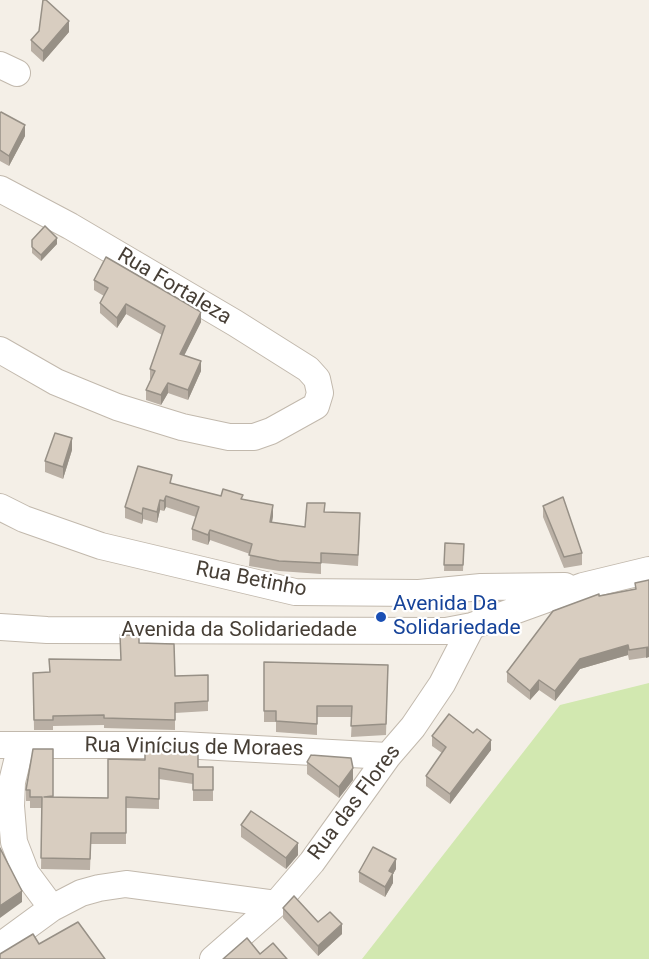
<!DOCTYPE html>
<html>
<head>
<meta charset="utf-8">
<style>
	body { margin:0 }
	canvas { display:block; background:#f4efe7 }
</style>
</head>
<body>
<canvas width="649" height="959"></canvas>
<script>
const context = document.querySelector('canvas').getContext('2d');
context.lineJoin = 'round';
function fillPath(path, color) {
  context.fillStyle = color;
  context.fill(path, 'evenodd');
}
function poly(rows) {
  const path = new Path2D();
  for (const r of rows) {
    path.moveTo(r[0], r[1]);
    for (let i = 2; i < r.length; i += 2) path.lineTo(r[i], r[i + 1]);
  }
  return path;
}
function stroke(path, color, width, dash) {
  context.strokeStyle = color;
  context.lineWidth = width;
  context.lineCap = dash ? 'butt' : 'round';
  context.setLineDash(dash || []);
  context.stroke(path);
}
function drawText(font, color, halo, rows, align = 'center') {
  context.font = font + ' Roboto,sans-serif';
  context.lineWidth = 4.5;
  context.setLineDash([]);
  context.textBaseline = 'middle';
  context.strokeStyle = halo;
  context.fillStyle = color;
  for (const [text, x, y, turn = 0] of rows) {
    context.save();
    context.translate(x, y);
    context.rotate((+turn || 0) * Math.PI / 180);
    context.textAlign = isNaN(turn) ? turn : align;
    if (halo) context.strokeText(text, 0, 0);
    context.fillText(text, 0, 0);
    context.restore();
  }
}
const green = poly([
	[649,683,649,959,362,959,560,705]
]);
const minor = poly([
	[0,65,17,73],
	[0,189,70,226,235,323,308,369,317,379,320,393,316,406,271,431,254,437,229,437,182,427,117,407,56,382,0,350],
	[0,507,24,519,101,546,295,592,419,593,481,587,565,586],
	[0,627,47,630,446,631,472,626,583,586,649,570],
	[0,745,181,745,388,756],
	[21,745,12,782,11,806,14,842,26,873,52,908],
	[0,946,52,908,81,893,99,888,126,884,276,904],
	[213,959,276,904,312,862,388,756,413,727,442,684,472,626]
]);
const wall = poly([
	[69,32,43,62,31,51,31,40],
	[0,113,25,136,9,166,0,161],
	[32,240,57,244,41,261,32,253],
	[94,280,201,322,184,355,201,371,188,400,168,393,161,405,146,400,146,390,151,379,150,379,150,369,162,335,126,314,117,328,100,313,100,303,104,296,94,290],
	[72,450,63,479,45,472,45,461],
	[172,484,221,496,243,499,273,516,272,522,305,527,325,512,360,524,358,566,321,563,321,574,279,571,249,566,250,554,210,540,208,545,192,540,192,529,196,517,166,507,164,511,160,510,157,523,143,519,142,524,125,518,125,507],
	[543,506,582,553,582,565,564,568,543,517],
	[445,543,464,544,463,571,444,571],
	[635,583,649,657,629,660,628,655,580,669,555,701,539,690,530,700,507,682,507,672,599,596,635,589],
	[139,643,175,676,208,675,208,711,175,713,175,730,104,728,104,725,53,726,53,730,34,730,33,673,50,672,49,659,120,660],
	[264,662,388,665,386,735,351,737,352,717,317,717,317,735,276,732,276,722,264,722],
	[432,736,491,750,450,804,426,786,426,776,442,753,432,746],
	[33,749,53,797,108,798,108,759,198,767,213,767,213,801,193,801,193,784,159,779,159,809,126,808,126,844,91,844,90,870,41,869,42,808,30,808,30,801,26,801,26,790],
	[307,762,353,780,339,798,307,774],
	[241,825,298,855,286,869,241,837],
	[396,869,393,874,393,883,385,897,359,882,359,872],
	[283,908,318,922,342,934,318,956,283,918]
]);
const shadedWall = poly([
	[69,21,69,32,43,62,43,51],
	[25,125,25,136,9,166,9,156],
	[57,238,57,244,41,261,41,255],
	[126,304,126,314,117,328,117,318],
	[201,312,201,322,180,364,180,354],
	[201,361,201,371,188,400,188,390],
	[168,383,168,393,161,405,161,395],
	[72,438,72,450,63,479,63,467],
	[166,496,166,507,164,511,164,501],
	[160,500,160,510,157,523,157,512],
	[273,505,273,516,270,533,270,522],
	[143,508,143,519,142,524,142,514],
	[210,530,210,540,208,545,208,535],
	[628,645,628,655,580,669,555,701,555,691,580,659],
	[649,647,649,657,646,658,646,648],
	[539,680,539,690,530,700,530,691],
	[491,740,491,750,450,804,450,794],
	[353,768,353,780,339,798,339,787],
	[298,843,298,855,286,869,286,858],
	[396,859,396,869,393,874,393,883,385,897,385,887,389,871],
	[22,891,22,902,0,918,0,906],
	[342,924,342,934,318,956,318,946]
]);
const building = poly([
	[43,0,46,0,69,21,43,51,31,40,39,31,43,0],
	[1,112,25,125,9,156,0,150,0,113,1,112],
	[45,226,57,238,41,255,32,247,32,240,45,226],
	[106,257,201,312,180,354,201,361,188,390,168,383,161,395,146,390,155,371,150,369,165,326,126,304,117,318,100,303,108,288,94,280,106,257],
	[55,433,72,438,63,467,45,461,55,433],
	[138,466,172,475,170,483,221,496,223,489,243,495,241,499,273,505,270,522,305,527,307,503,325,503,324,512,360,513,358,555,321,553,321,563,279,561,249,555,252,544,210,530,208,535,192,529,199,507,166,496,164,501,160,500,157,512,143,508,142,514,125,507,138,466],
	[563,497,582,553,564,557,543,506,563,497],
	[445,543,464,544,463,565,444,565,445,543],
	[649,580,649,647,629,650,628,645,580,659,555,691,539,680,530,691,507,672,553,611,599,594,599,596,636,589,635,583,649,580],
	[120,635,139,635,139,643,174,644,175,676,208,675,208,701,175,703,175,720,104,718,104,715,53,716,53,720,34,720,33,673,50,672,49,659,121,660,120,635],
	[264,662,388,665,386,724,351,726,352,706,317,706,317,724,276,721,276,711,264,711,264,662],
	[449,714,473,733,477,729,491,740,450,794,426,776,446,747,432,736,449,714],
	[33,749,53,749,53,796,44,797,108,798,108,759,145,760,145,749,198,750,198,767,213,767,213,790,193,790,193,774,159,768,159,799,126,797,126,833,91,833,90,859,41,858,42,797,30,797,30,790,26,790,33,749],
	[311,755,351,758,353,768,339,787,307,762,311,755],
	[251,811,298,843,286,858,241,825,251,811],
	[373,847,396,859,389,871,393,873,385,887,359,872,373,847],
	[0,848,22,891,0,906,0,848],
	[294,896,318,922,330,912,342,924,318,946,283,908,294,896],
	[78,922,105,959,0,959,0,954,33,934,39,944,78,922],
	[247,938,260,954,273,943,287,959,223,959,247,938]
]);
const markers = [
	[381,617,6,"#1a4fb4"]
];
const streetNames = [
	["Rua Fortaleza",174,287,31],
	["Rua Betinho",251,580,11],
	["Avenida da Solidariedade",239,631],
	["Rua Vinícius de Moraes",194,748,1],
	["Rua das Flores",355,803,-53]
];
const transitNames = [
	["Avenida Da",393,605],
	["Solidariedade",393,629]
];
fillPath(green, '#d2e8b0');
stroke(minor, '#c2b9ad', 28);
stroke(minor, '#fff', 26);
fillPath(wall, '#bab0a5');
fillPath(shadedWall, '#979086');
fillPath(building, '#d8cdc0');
stroke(building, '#979086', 1.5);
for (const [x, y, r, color] of markers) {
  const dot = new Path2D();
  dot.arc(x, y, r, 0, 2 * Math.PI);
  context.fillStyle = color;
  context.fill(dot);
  stroke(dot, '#fff', 2);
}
drawText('21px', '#473f36', '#fff', streetNames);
drawText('21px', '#164399', '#fff', transitNames, 'left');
</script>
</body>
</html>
